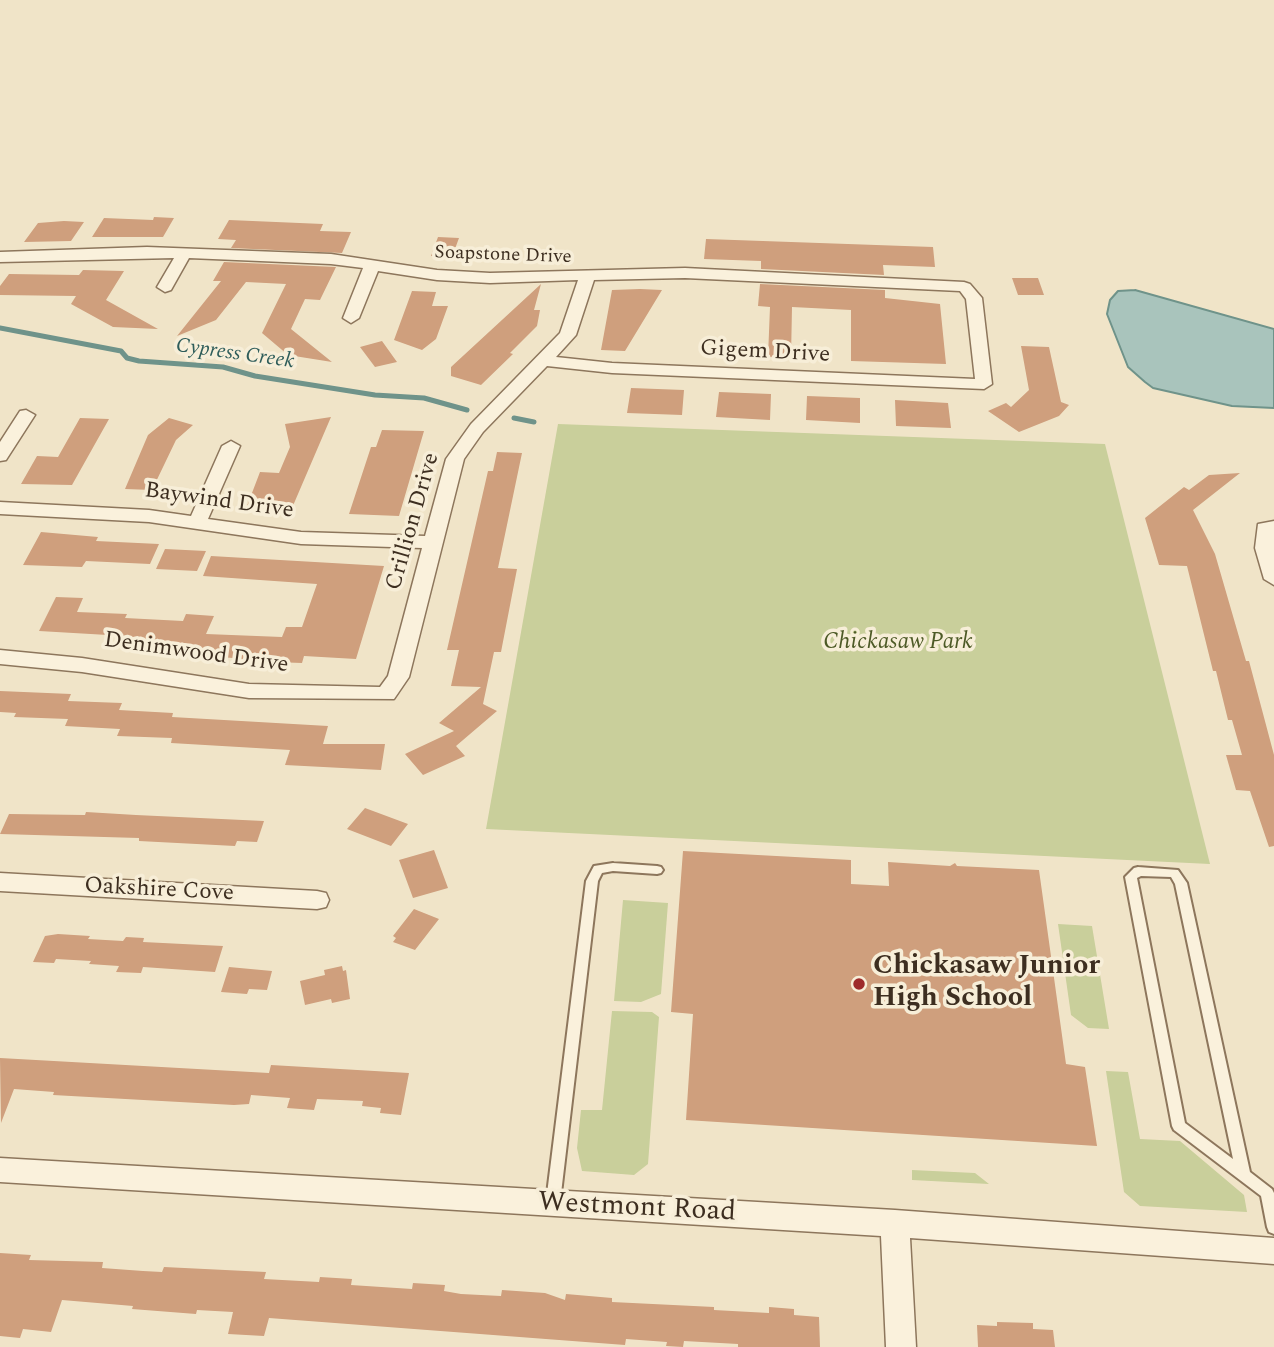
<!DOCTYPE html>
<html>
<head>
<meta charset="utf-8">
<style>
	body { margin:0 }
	canvas { display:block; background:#f0e4c8 }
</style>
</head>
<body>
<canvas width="1274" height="1347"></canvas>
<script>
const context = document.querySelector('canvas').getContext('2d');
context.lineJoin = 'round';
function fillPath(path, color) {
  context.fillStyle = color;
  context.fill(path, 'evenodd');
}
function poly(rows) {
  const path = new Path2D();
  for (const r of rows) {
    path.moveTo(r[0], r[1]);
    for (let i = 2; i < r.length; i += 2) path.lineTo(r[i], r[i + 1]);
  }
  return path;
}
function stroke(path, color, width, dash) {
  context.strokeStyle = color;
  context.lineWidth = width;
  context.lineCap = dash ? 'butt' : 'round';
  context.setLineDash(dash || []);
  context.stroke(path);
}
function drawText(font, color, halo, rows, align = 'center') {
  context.font = font + ' Spectral,serif';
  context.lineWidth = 7;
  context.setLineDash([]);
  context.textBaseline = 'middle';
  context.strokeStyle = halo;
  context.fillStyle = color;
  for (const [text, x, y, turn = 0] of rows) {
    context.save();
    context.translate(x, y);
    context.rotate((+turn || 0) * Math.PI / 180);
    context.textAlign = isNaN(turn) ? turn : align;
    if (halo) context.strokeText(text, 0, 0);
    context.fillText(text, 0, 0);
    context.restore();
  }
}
const green = poly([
	[558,424,1105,444,1210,864,486,829],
	[623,900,668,903,661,994,641,1002,614,1001],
	[1058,924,1092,926,1109,1029,1088,1028,1071,1015],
	[612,1011,652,1012,659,1017,648,1164,634,1175,582,1171,577,1148,581,1110,602,1110],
	[1106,1071,1128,1072,1140,1139,1180,1141,1244,1195,1247,1212,1140,1206,1124,1192],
	[912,1170,975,1173,989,1184,912,1180]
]);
const water = poly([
	[1135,290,1274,329,1274,408,1232,406,1153,388,1145,382,1128,367,1107,314,1110,300,1118,291,1135,290]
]);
const stream = poly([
	[0,328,121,351,127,358,139,361,223,367,255,376,375,395,424,398,467,410],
	[514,418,534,422]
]);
const building = poly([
	[154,217,174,218,163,237,92,237,104,218,153,220],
	[229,220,323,224,320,231,351,232,342,253,231,248,236,240,218,239],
	[64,221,84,222,71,241,24,242,38,223],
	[438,237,459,238,452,257,431,256],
	[706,239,933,247,935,267,883,265,884,275,761,269,761,261,704,259],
	[224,262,336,267,320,300,305,299,291,329,332,362,288,355,262,333,286,284,246,282,216,320,177,336,221,281,213,281],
	[83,270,124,271,106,300,158,329,113,327,71,304,76,296,0,295,0,286,9,274,79,275],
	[1012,278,1038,278,1044,295,1018,295],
	[541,284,534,310,540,310,537,326,510,353,513,354,481,385,451,376,451,367],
	[760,284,885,290,885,298,940,304,946,364,851,361,851,310,792,307,791,358,768,357,770,307,758,306],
	[640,289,662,290,625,351,601,350,612,290],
	[412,291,436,292,432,306,448,306,436,339,422,350,394,340],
	[382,341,397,362,375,367,360,347],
	[1021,346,1049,347,1061,402,1069,405,1059,416,1019,432,988,411,1006,403,1011,407,1029,390],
	[631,388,684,390,682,415,627,413],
	[719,392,771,394,770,420,716,417],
	[807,396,860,398,860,423,806,420],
	[895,400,948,403,951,428,896,426],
	[331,417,292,508,247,506,260,472,279,473,290,447,285,424],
	[80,418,109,419,72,485,21,484,37,456,58,457],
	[169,418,193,425,176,440,152,490,125,489,148,435],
	[382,430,424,431,399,516,349,514,371,447,376,447],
	[497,452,522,453,498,568,517,569,501,652,494,652,483,704,497,711,456,746,465,756,423,775,405,754,454,731,439,723,481,687,451,686,459,650,447,650,488,471,493,471],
	[1240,473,1193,510,1215,554,1246,661,1249,661,1274,755,1274,846,1269,847,1250,791,1236,790,1226,755,1242,755,1232,720,1228,720,1216,671,1213,671,1187,566,1159,565,1145,518,1184,487,1189,490,1209,475],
	[41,532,98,537,96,541,159,544,150,564,86,561,82,567,23,565],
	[165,549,206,551,197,571,156,569],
	[211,556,384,566,356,659,304,656,302,663,274,662,222,657,224,652,171,649,174,643,123,640,125,636,39,631,56,597,83,598,77,612,127,614,125,618,183,621,186,614,214,616,206,634,282,637,286,627,302,627,317,584,203,576],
	[0,691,71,694,68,701,122,703,119,710,173,713,172,717,328,726,323,744,385,744,381,770,285,765,290,750,171,743,172,738,117,736,120,729,65,726,68,719,14,717,16,713,0,712],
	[365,808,408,824,391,846,347,829],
	[86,812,136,815,264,821,257,842,237,841,235,846,139,841,139,838,0,834,9,814,85,815],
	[434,850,448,888,413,898,399,860],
	[683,851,851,860,851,884,889,886,888,862,950,866,955,863,957,866,1039,870,1066,1064,1085,1067,1097,1146,686,1120,693,1014,671,1012],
	[414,909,439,919,415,950,393,942,396,938,393,936],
	[58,934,90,936,88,939,123,941,126,937,144,938,143,942,223,946,215,972,143,967,141,973,116,972,119,966,89,964,91,961,56,959,54,963,33,962,45,936],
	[342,966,343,971,346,970,350,999,332,1003,331,999,305,1005,300,981,325,975,324,970],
	[229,967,272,971,267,990,249,989,247,994,221,992],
	[0,1058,269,1073,271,1065,409,1073,401,1115,380,1113,381,1108,362,1106,363,1101,317,1099,314,1110,287,1108,290,1098,251,1095,249,1104,234,1105,53,1095,54,1092,14,1089,1,1123],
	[0,1253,31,1255,29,1260,103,1262,102,1268,143,1271,162,1272,164,1267,266,1272,264,1279,319,1282,320,1277,352,1279,351,1285,412,1289,413,1283,445,1285,444,1291,461,1294,501,1296,502,1290,545,1293,565,1300,566,1294,612,1298,612,1302,714,1307,714,1310,769,1313,769,1307,794,1309,794,1315,819,1317,820,1347,738,1347,738,1344,684,1341,683,1347,666,1346,667,1342,626,1339,625,1345,269,1318,264,1336,228,1334,233,1312,197,1310,196,1314,132,1309,133,1306,62,1300,51,1332,23,1329,20,1338,0,1336],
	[997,1322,1033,1323,1033,1329,1053,1330,1055,1347,978,1347,977,1325,997,1326]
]);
const lane = poly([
	[613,863,657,866,661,867,663,870,661,873,657,874,613,871,602,873,598,881,560,1202,558,1207,553,1208,548,1207,546,1202,586,881,594,866,613,863],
	[1138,867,1178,870,1187,883,1250,1172,1272,1189,1274,1193,1274,1234,1269,1232,1267,1227,1261,1196,1174,1130,1172,1126,1125,877,1134,868,1138,867],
	[1141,876,1171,877,1175,884,1233,1159,1185,1123,1137,878,1141,876]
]);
const street = poly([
	[147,247,331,254,437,270,490,273,685,268,964,282,970,284,982,298,992,384,984,389,612,373,547,366,483,432,464,459,409,677,394,699,249,698,82,672,0,664,0,650,82,658,249,684,380,687,388,676,422,548,301,544,149,522,0,514,0,502,149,510,191,516,222,446,231,441,240,446,208,519,301,532,425,536,446,459,471,424,560,333,578,280,490,283,437,280,378,271,359,318,351,323,343,318,363,268,331,264,189,258,171,290,165,292,157,287,174,258,0,262,0,252,147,247],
	[685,278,960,291,966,299,975,379,612,363,556,357,576,335,594,280,685,278],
	[26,410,35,415,6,460,0,461,0,442,20,411,26,410],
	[1274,521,1274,585,1264,579,1255,548,1258,524,1274,521],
	[0,873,317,891,326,893,329,900,326,907,317,909,0,891,0,873],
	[0,1158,895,1210,1274,1238,1274,1264,910,1238,916,1347,886,1347,881,1236,0,1182,0,1158]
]);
const markers = [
	[859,984,7,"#9e2a2b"]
];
const farStreetnames = [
	["Soapstone Drive",503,256,2]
];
const farWaternames = [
	["Cypress Creek",235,355,8]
];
const streetNames = [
	["Gigem Drive",765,353,3],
	["Baywind Drive",219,502,8],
	["Crillion Drive",414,522,-74],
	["Denimwood Drive",196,654,8],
	["Oakshire Cove",159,891,3]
];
const parkNames = [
	["Chickasaw Park",898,643]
];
const nearPoinames = [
	["Chickasaw Junior",873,968],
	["High School",873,1000]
];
const nearStreetnames = [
	["Westmont Road",637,1209,3]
];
fillPath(green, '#c9cf9b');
fillPath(water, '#a9c4bc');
stroke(water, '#6f938a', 2);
stroke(stream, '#6f938a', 5);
fillPath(building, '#cf9f7d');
stroke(lane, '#8d765c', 4);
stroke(street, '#8d765c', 3);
fillPath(lane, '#faf1dc');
fillPath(street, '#faf1dc');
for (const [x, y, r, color] of markers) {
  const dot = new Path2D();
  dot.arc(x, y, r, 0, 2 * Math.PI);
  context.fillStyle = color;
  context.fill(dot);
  stroke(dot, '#f7eed8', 2.5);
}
drawText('19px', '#3d2e20', '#f7eed8', farStreetnames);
drawText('italic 21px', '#2f5d5a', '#f7eed8', farWaternames);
drawText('23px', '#3d2e20', '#f7eed8', streetNames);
drawText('italic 23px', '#4d5a26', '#f7eed8', parkNames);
drawText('bold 28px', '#3d2e20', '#f7eed8', nearPoinames, 'left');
drawText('28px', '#3d2e20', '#f7eed8', nearStreetnames);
</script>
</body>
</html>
